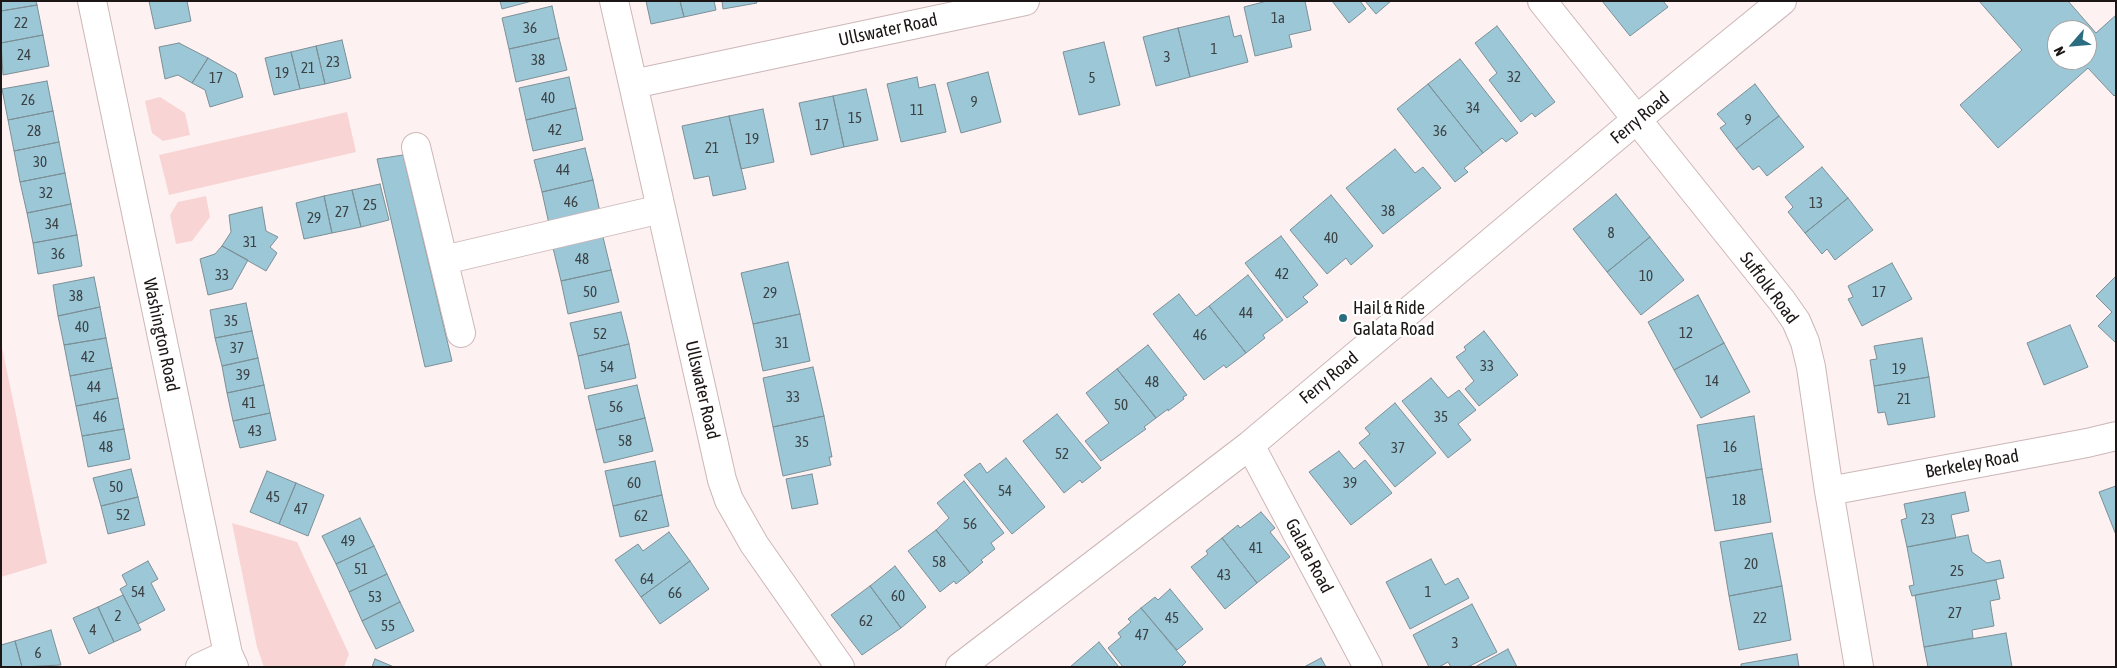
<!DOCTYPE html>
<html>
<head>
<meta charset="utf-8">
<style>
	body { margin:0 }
	#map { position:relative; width:2117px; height:668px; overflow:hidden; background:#fef1f1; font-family:"Asap Condensed",sans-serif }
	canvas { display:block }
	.frame { position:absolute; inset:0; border:2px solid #1d1616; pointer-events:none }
	.north { position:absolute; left:2047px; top:20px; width:50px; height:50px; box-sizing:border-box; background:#fff; border:1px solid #a5a2a2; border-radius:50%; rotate:243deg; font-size:14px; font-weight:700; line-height:20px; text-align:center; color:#1d1616 }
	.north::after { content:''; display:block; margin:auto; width:18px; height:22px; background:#2b6d80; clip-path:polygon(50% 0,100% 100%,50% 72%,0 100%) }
</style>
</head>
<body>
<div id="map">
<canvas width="2117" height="668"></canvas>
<div class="frame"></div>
<div class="north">N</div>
</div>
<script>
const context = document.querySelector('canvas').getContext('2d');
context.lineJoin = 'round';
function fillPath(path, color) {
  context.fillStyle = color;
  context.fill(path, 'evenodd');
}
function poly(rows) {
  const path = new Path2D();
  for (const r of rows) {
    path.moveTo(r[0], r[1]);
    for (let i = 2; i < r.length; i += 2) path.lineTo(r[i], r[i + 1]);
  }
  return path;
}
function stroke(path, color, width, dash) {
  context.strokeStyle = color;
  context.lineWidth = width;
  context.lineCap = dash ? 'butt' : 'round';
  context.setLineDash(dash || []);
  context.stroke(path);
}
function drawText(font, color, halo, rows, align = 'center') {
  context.font = font + ' "Asap Condensed",sans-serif';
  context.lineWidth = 4.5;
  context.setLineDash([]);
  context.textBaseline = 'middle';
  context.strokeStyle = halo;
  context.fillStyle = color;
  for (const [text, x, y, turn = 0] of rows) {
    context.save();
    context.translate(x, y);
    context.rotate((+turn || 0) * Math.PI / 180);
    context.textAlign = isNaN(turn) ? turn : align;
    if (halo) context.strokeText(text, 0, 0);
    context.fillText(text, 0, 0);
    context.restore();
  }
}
const green = poly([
	[160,97,185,113,190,135,163,141,152,133,145,101],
	[347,112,356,152,169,195,159,155],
	[206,196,210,217,192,241,176,244,170,215,178,202],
	[1,343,47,563,1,577],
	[232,523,297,542,349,654,344,667,264,667,257,647]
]);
const building = poly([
	[1,1,36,1,37,5,1,11,1,1],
	[149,1,187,1,191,21,155,29,149,1],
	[500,1,532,1,502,9,500,1],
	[646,1,680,1,684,17,651,24,646,1],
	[680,1,714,1,716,10,684,17,680,1],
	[722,1,756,1,757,3,723,9,722,1],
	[1267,1,1305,1,1311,30,1289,35,1292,47,1255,56,1244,7,1267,1],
	[1332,1,1360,1,1366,9,1349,23,1332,1],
	[1365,1,1391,1,1376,14,1365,1],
	[1602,1,1663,1,1668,7,1630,36,1602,1],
	[1979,1,2068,1,2096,33,2116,15,2116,94,2114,96,2088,68,1998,148,1960,105,2022,50,1979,1],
	[2057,30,2087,30,2087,60,2057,60,2057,30],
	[37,5,43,35,1,43,1,11,37,5],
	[552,6,559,38,509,49,502,18,552,6],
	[1229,16,1234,37,1241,35,1248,62,1190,77,1178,28,1229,16],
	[1497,26,1555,102,1535,117,1532,113,1521,122,1489,80,1497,73,1475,43,1497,26],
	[1178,28,1190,77,1156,86,1143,37,1178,28],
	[43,35,49,66,3,75,1,43,43,35],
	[559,38,567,70,516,82,509,49,559,38],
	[342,40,351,78,325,84,316,46,342,40],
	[1104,42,1120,105,1079,115,1063,52,1104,42],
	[179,43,208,58,192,83,178,75,165,79,159,47,179,43],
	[316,46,325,84,300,89,291,52,316,46],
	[291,52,300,89,274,95,265,58,291,52],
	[208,58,236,74,243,97,210,107,205,90,192,83,208,58],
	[1460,59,1518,133,1506,142,1502,138,1483,153,1428,84,1460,59],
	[988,72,1001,122,961,133,947,83,988,72],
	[569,77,576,108,526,120,519,88,569,77],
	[917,77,919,88,935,84,946,132,901,142,887,84,917,77],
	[47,81,53,111,8,120,2,89,47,81],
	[1428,84,1483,153,1464,168,1468,172,1455,182,1397,109,1428,84],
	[1755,84,1779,116,1736,149,1720,128,1726,124,1717,114,1755,84],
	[866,89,878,140,844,147,833,96,866,89],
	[833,96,844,147,811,155,799,103,833,96],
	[576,108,583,140,533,151,526,120,576,108],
	[763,109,774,162,741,169,729,116,763,109],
	[53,111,59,142,14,151,8,120,53,111],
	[729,116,746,189,713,196,709,176,694,179,682,126,729,116],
	[1779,116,1804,147,1767,176,1759,166,1753,170,1736,149,1779,116],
	[59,142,65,173,20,182,14,151,59,142],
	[585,148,593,180,542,192,534,160,585,148],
	[1395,149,1415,173,1423,167,1441,188,1383,234,1346,188,1395,149],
	[403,155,452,361,425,367,377,159,403,155],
	[1822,167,1848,198,1805,233,1788,212,1793,207,1785,197,1822,167],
	[65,173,71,204,27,213,20,182,65,173],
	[593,180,600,212,549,224,542,192,593,180],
	[380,184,389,220,361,227,352,190,380,184],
	[352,190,361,227,332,233,324,196,352,190],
	[1616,194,1650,237,1607,272,1573,229,1616,194],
	[1331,195,1373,246,1351,265,1346,258,1327,274,1290,230,1331,195],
	[324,196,332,233,304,239,296,203,324,196],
	[1848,198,1873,230,1835,260,1827,249,1822,254,1805,233,1848,198],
	[71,204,77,235,33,243,27,213,71,204],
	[262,207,266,231,278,237,270,247,277,253,266,271,222,246,231,232,229,215,262,207],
	[77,235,82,266,38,274,33,243,77,235],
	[1281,236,1318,285,1303,297,1308,302,1287,318,1245,263,1281,236],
	[603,237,611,270,561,281,553,248,603,237],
	[1650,237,1684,280,1641,315,1607,272,1650,237],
	[222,246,248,260,232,289,208,295,200,259,215,254,222,246],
	[788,262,800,314,753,324,741,273,788,262],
	[1892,263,1912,299,1862,326,1848,299,1853,297,1848,286,1892,263],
	[611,270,619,302,568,314,561,281,611,270],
	[1248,275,1283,320,1263,335,1265,338,1246,353,1209,306,1248,275],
	[2116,276,2116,343,2098,326,2112,312,2096,296,2116,276],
	[94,277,100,307,58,316,53,285,94,277],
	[1179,294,1196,316,1209,306,1246,353,1226,368,1224,365,1204,380,1153,314,1179,294],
	[1698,295,1724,343,1674,370,1648,322,1698,295],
	[246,303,252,331,215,338,210,310,246,303],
	[100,307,106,338,64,345,58,316,100,307],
	[621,312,629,344,578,356,570,323,621,312],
	[800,314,810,361,763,371,753,324,800,314],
	[2070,325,2088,367,2044,385,2027,343,2070,325],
	[252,331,258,358,222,366,215,338,252,331],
	[1484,331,1518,375,1479,406,1465,389,1474,381,1456,357,1466,350,1464,347,1484,331],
	[106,338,112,368,70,376,64,345,106,338],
	[1922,338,1929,377,1874,386,1870,360,1877,359,1874,346,1922,338],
	[1724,343,1750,392,1701,418,1674,370,1724,343],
	[629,344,636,378,585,389,578,356,629,344],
	[1148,345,1187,395,1183,397,1184,399,1168,411,1168,409,1156,418,1117,369,1148,345],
	[258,358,264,385,227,393,222,366,258,358],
	[813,367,824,416,773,427,763,378,813,367],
	[112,368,118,398,76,406,70,376,112,368],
	[1117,369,1156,418,1144,427,1146,429,1101,461,1085,441,1109,423,1086,393,1117,369],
	[1929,377,1935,417,1888,425,1885,412,1878,413,1874,386,1929,377],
	[1431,378,1448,398,1459,390,1476,410,1458,424,1471,440,1448,458,1402,401,1431,378],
	[264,385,270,413,233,421,227,393,264,385],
	[637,385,645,418,596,430,588,396,637,385],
	[118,398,124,429,82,436,76,406,118,398],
	[1395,403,1436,453,1395,487,1359,443,1370,434,1365,428,1395,403],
	[270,413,276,440,240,448,233,421,270,413],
	[1057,414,1101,468,1082,483,1080,480,1064,493,1023,441,1057,414],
	[824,416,832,457,829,457,831,465,783,476,773,427,824,416],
	[1754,416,1762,469,1706,478,1697,425,1754,416],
	[645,418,653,451,604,463,596,430,645,418],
	[124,429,130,459,88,467,82,436,124,429],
	[1339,451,1354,469,1365,460,1392,493,1351,525,1309,472,1339,451],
	[1006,458,1045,507,1012,534,964,475,980,463,987,473,1006,458],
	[655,461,662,495,613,506,605,471,655,461],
	[131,469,138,497,101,506,93,478,131,469],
	[1762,469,1771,522,1715,531,1706,478,1762,469],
	[267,471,296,483,279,524,250,512,267,471],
	[812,474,818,504,792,509,786,479,812,474],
	[964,481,1004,533,991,543,995,549,981,560,983,562,970,573,936,530,949,518,937,503,964,481],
	[296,483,324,495,308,536,279,524,296,483],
	[2116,486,2116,535,2099,492,2116,486],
	[1965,492,1969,511,1951,515,1956,538,1907,547,1901,520,1907,518,1904,504,1965,492],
	[662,495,669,526,620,537,613,506,662,495],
	[138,497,145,525,108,534,101,506,138,497],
	[1261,512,1275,528,1270,532,1290,557,1257,583,1222,538,1238,525,1240,528,1261,512],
	[360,518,374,546,336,564,322,536,360,518],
	[936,530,970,573,956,584,954,581,940,592,908,551,936,530],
	[669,532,690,561,641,597,615,560,638,544,643,551,669,532],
	[1772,533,1782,586,1729,596,1720,542,1772,533],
	[1968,535,1972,552,1987,563,2000,560,2004,578,1912,596,1909,586,1914,585,1907,547,1968,535],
	[1222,538,1257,583,1225,609,1191,567,1208,554,1206,551,1222,538],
	[374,546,387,574,349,592,336,564,374,546],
	[1431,559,1445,585,1458,578,1469,598,1410,629,1386,582,1431,559],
	[148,561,158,579,151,583,165,610,138,624,120,589,127,585,122,575,148,561],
	[690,561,709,589,660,624,641,597,690,561],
	[895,566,926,607,901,628,870,586,895,566],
	[387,574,400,602,362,621,349,592,387,574],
	[1996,580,2000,599,1990,601,1994,626,1972,630,1973,638,1924,647,1915,595,1996,580],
	[870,586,901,628,862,655,831,615,870,586],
	[1782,586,1791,640,1739,650,1729,596,1782,586],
	[1170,589,1203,629,1177,650,1141,608,1155,597,1158,600,1170,589],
	[123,595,141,630,114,642,98,607,123,595],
	[400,602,414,631,376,649,362,621,400,602],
	[1472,604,1497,652,1468,667,1451,667,1448,662,1439,667,1429,667,1413,635,1472,604],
	[98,607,114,642,89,654,73,618,98,607],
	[1141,608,1186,662,1181,667,1123,667,1108,648,1121,637,1118,633,1131,622,1128,619,1141,608],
	[51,630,61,665,22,667,15,641,51,630],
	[2006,633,2012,667,1928,667,1924,647,2006,633],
	[15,641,22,667,1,667,1,645,15,641],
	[1099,642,1119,667,1070,667,1099,642],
	[1508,649,1517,667,1475,667,1508,649],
	[1797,654,1799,667,1741,667,1741,664,1797,654],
	[1321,658,1326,667,1304,667,1321,658],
	[375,659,394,667,372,667,375,659]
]);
const minor = poly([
	[92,1,228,654,234,667],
	[614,1,633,84],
	[1542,1,1782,301,1796,321,1805,342,1811,367,1829,491,1859,667],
	[416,147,461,333],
	[444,260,661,209],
	[1250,445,1368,667],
	[1829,491,2087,443,2116,436],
	[200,667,228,654],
	[840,667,754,544,729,500,722,480,633,84,1025,1],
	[960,667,1250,445,1636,120,1782,1]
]);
const markers = [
	[1343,318,5,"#2b6d80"]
];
const numberNames = [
	["1a",1278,18],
	["22",21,23],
	["36",530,28],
	["1",1214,49],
	["24",24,55],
	["3",1167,57],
	["38",538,60],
	["23",333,62],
	["21",308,68],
	["19",282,73],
	["32",1514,77],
	["17",216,78],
	["5",1092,78],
	["40",548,98],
	["26",28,100],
	["9",974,102],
	["34",1473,108],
	["11",917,110],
	["15",855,118],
	["9",1748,120],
	["17",822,125],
	["42",555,130],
	["28",34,131],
	["36",1440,131],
	["19",752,139],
	["21",712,148],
	["30",40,162],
	["44",563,170],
	["32",46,193],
	["46",571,202],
	["13",1816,203],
	["25",370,205],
	["38",1388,211],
	["27",342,212],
	["29",314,218],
	["34",52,224],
	["8",1611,233],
	["40",1331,238],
	["31",250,242],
	["36",58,254],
	["48",582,259],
	["42",1282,274],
	["33",222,275],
	["10",1646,276],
	["50",590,292],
	["17",1879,292],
	["29",770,293],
	["38",76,296],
	["44",1246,313],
	["35",231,321],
	["40",82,327],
	["12",1686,333],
	["52",600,334],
	["46",1200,335],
	["31",782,343],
	["37",237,348],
	["42",88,357],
	["33",1487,366],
	["54",607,367],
	["19",1899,369],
	["39",243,375],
	["14",1712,381],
	["48",1152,382],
	["44",94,387],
	["33",793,397],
	["21",1904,399],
	["41",249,403],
	["50",1121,405],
	["56",616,407],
	["46",100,417],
	["35",1441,417],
	["43",255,431],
	["58",625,441],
	["35",802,442],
	["48",106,447],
	["16",1730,447],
	["37",1398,448],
	["52",1062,454],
	["60",634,483],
	["39",1350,483],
	["50",116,487],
	["54",1005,491],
	["45",273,497],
	["18",1739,500],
	["47",301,509],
	["52",123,515],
	["62",641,516],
	["23",1928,519],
	["56",970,524],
	["49",348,541],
	["41",1256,548],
	["58",939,562],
	["20",1751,564],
	["51",361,569],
	["25",1957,571],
	["43",1224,575],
	["64",647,579],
	["54",138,592],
	["1",1428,592],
	["66",675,593],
	["60",898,596],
	["53",375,597],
	["27",1955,613],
	["2",118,616],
	["45",1172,618],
	["22",1760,618],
	["62",866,621],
	["55",388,626],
	["4",93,630],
	["47",1142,635],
	["3",1455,643],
	["6",38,653]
];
const streetNames = [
	["Ullswater Road",888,30,-12],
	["Ferry Road",1640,118,-40],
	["Suffolk Road",1769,288,53],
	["Washington Road",161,335,78],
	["Ferry Road",1329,378,-40],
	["Ullswater Road",702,390,77],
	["Berkeley Road",1972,464,-10],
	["Galata Road",1309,556,62]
];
const poiNames = [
	["Hail & Ride",1353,308],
	["Galata Road",1353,329]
];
fillPath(green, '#f8d4d4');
fillPath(building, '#9bc7d6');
stroke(building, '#7c8f96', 1);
stroke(minor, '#cdb7b8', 30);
stroke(minor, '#fff', 28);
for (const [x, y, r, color] of markers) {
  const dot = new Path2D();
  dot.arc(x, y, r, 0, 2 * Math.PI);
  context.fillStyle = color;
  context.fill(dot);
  stroke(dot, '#fff', 2);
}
drawText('15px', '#3c4246', null, numberNames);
drawText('18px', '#1d1616', '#fff', streetNames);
drawText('18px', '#1d1616', '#fff', poiNames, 'left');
</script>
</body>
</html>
